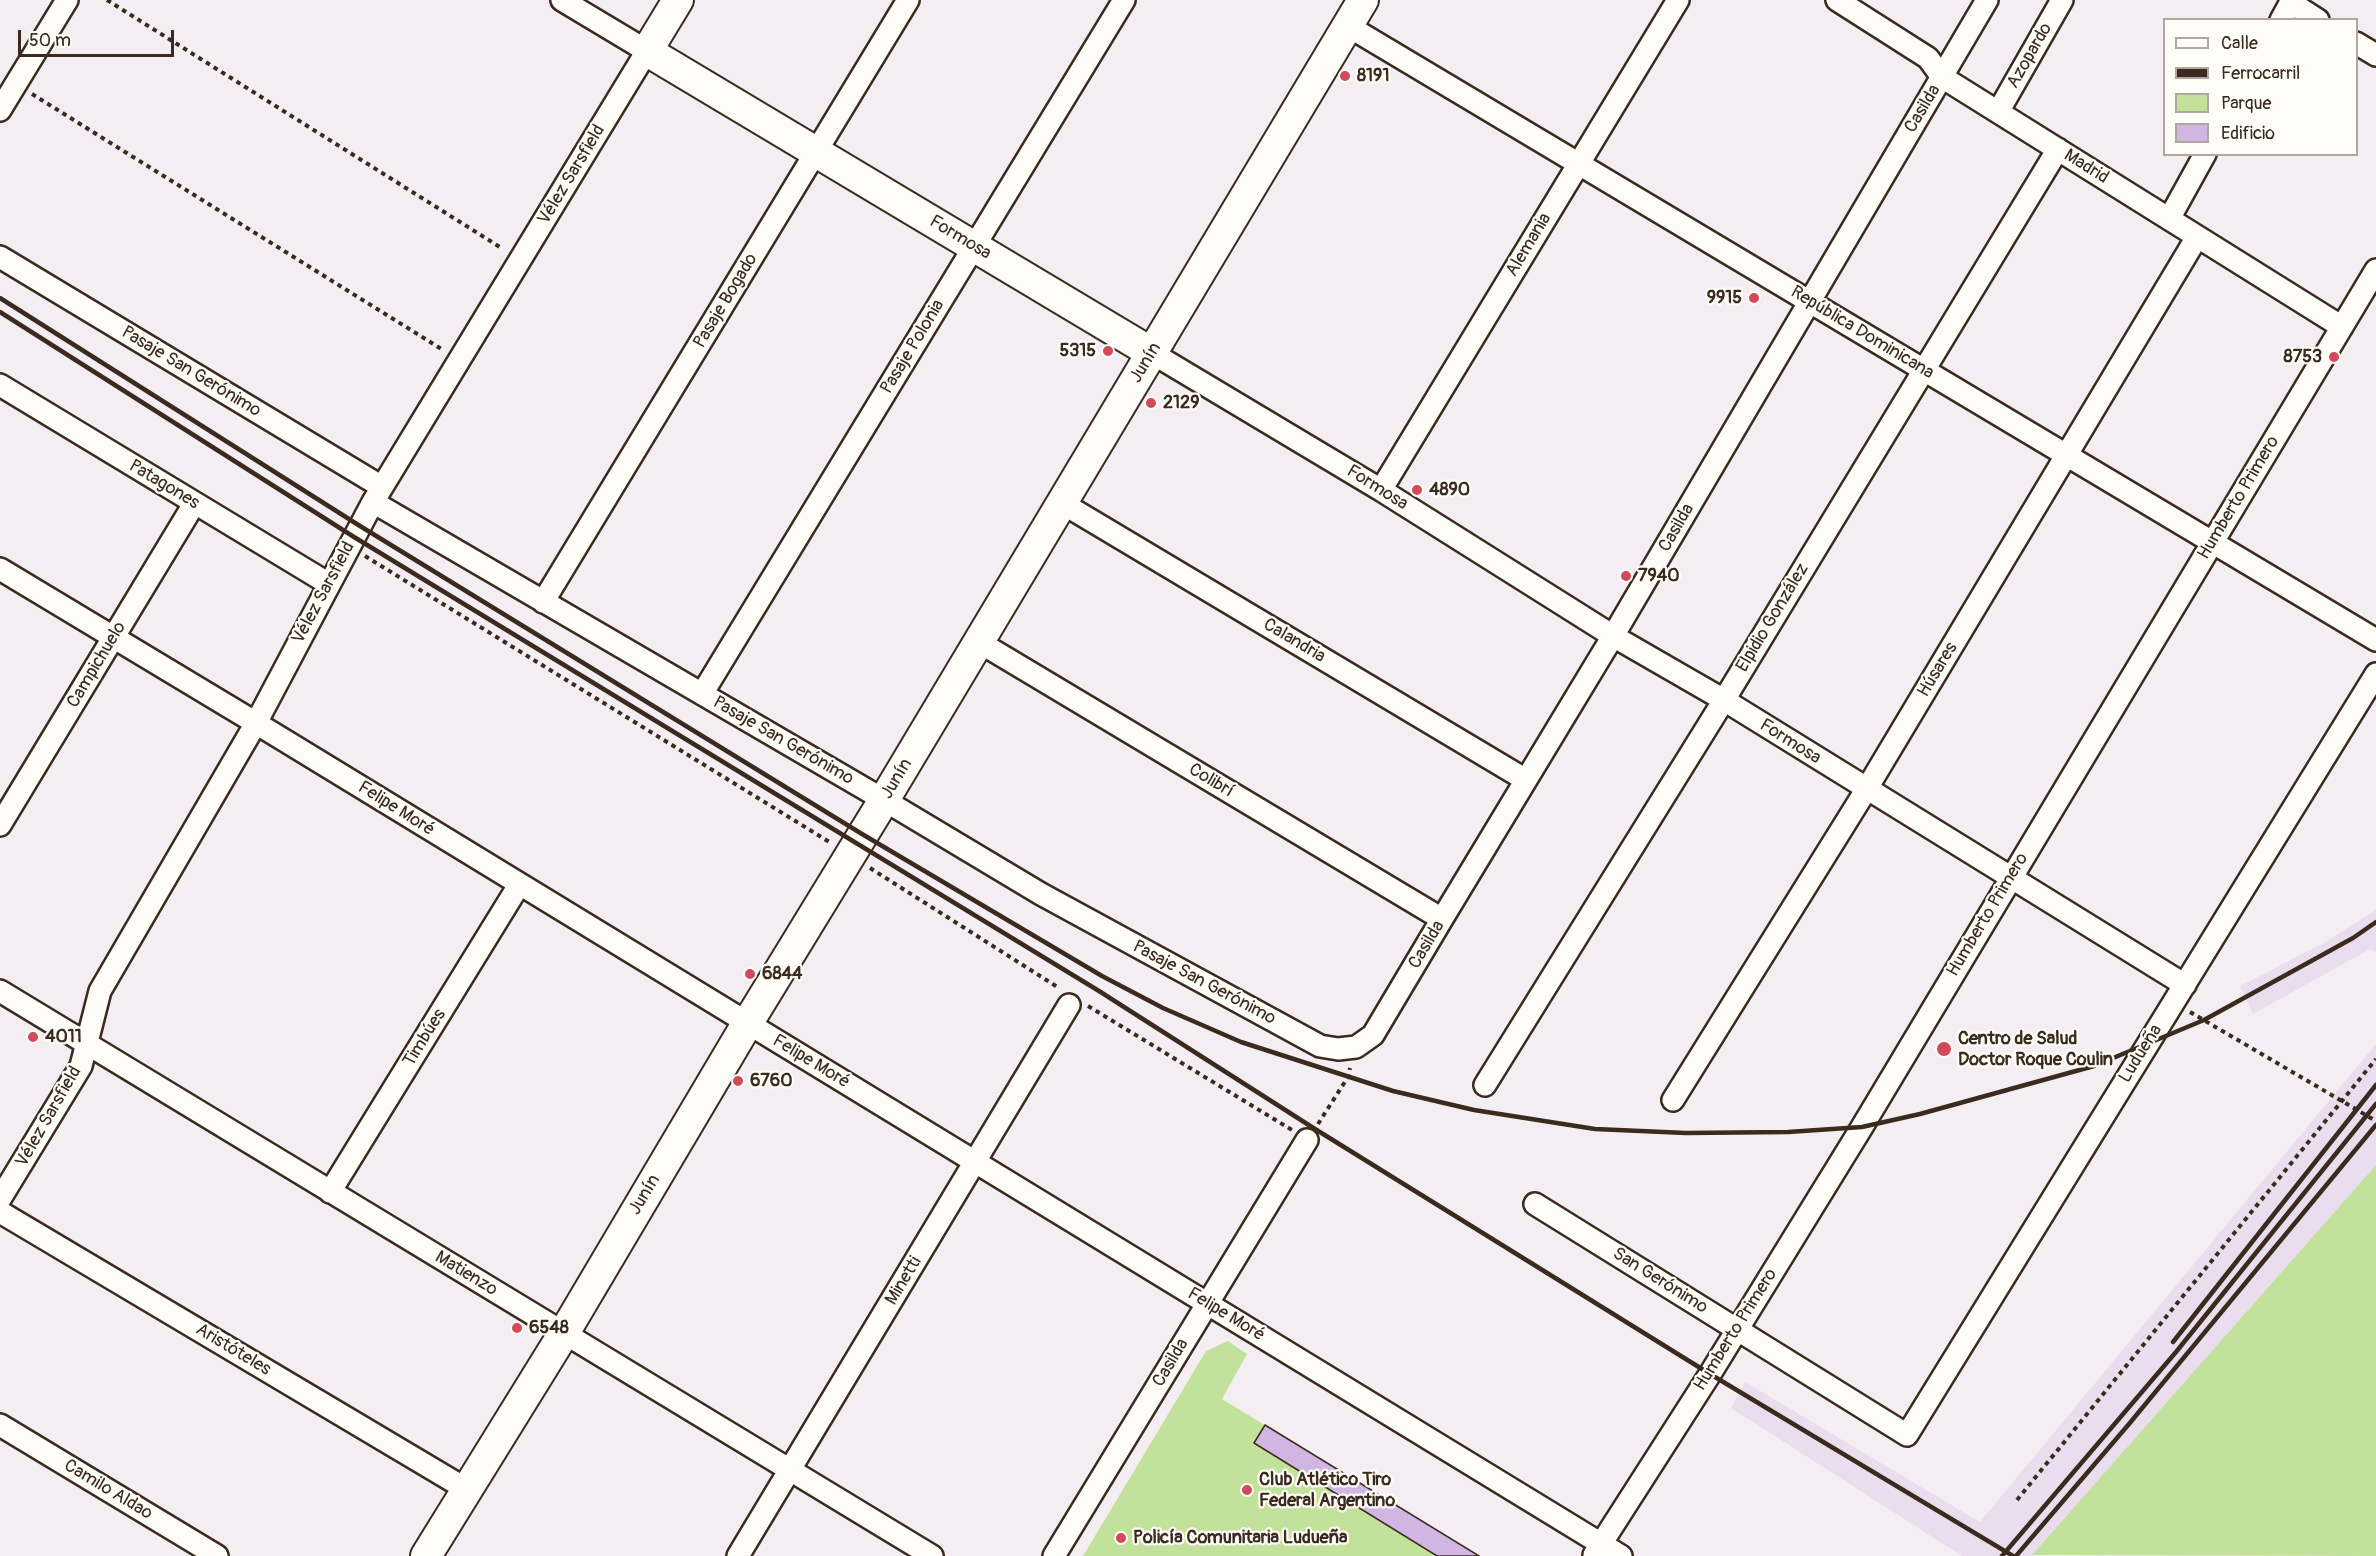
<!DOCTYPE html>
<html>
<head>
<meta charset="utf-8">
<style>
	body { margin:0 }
	#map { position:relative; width:2376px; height:1556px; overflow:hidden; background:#f4eef3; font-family:Pangolin,sans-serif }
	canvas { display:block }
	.legend { position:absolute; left:2163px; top:18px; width:195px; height:138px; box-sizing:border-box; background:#fdfcf7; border:2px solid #afa8a0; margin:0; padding:8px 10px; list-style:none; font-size:18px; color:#3b2a1e }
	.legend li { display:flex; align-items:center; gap:12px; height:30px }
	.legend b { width:30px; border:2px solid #afa8a0 }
	.scale { position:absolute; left:18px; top:30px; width:156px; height:27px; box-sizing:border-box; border:3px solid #3b2a1e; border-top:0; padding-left:8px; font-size:18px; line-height:21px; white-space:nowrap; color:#3b2a1e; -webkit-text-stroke:4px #fdfcf7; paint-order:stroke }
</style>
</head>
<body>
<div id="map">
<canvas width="2376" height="1556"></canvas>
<ul class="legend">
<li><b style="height:8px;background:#fdfcf7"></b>Calle</li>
<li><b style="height:8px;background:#3b2a1e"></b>Ferrocarril</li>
<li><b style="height:16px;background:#c2e19a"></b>Parque</li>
<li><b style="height:16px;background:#d1b5e2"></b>Edificio</li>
</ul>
<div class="scale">50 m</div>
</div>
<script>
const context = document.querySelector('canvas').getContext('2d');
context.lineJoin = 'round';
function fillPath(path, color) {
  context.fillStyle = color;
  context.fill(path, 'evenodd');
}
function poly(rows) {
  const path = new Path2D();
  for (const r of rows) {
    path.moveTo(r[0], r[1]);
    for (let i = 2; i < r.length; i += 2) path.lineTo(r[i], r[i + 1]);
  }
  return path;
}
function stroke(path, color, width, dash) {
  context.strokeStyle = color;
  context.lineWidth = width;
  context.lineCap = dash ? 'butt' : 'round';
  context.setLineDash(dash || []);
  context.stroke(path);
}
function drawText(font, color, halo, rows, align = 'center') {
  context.font = font + ' Pangolin,sans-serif';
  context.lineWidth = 4.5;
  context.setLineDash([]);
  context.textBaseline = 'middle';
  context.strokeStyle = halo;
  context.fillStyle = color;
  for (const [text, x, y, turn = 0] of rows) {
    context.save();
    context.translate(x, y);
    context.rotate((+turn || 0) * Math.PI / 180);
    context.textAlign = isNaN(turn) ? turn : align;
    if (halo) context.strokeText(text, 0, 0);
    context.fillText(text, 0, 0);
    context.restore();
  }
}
const built = poly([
	[2376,910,2376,952,2370,949,2253,1014,2240,986,2322,944],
	[2376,1044,2376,1165,2033,1554,2034,1556,1962,1556,1731,1408,1745,1382,1980,1522]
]);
const green = poly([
	[2376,1165,2376,1556,2032,1555],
	[1228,1341,1247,1354,1222,1399,1479,1556,1083,1556,1206,1351]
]);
const building = poly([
	[1265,1425,1479,1556,1437,1556,1254,1443,1265,1425]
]);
const path = poly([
	[107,0,503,249],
	[32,94,443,350],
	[365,556,831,843],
	[870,868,1059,988],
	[1088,1006,1292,1130],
	[2190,1012,2376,1121],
	[1318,1124,1348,1077,1350,1068],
	[2017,1500,2376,1059]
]);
const street = poly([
	[1837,0,1928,58,1942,77,2342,327],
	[2290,2,2318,20],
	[2281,20,2292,0],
	[1348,26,2376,640],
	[2356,43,2376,55],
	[0,110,67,0],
	[1998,112,2062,0],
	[2169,219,2205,154],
	[0,257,382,487],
	[1152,353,1381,490,1613,636,1724,700,2185,985],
	[0,385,329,584],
	[1381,490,1678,0],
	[373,502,884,800,1041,894,1320,1046,1338,1049,1356,1047,1373,1035,1442,919,1613,636,1987,0],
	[1062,503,1526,780],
	[0,569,256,723,1621,1556],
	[543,602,908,0],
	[979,642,1442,919],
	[702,694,1124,0],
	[0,825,194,504],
	[0,991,932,1556],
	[1485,1085,1724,700,2058,149],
	[1673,1100,1866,790,2197,237],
	[330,1192,519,885],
	[0,1199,81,1066,100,991,256,723,373,502,647,51,562,0],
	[1535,1204,1907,1435,2376,674],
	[0,1212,466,1489],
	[0,1425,217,1556],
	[1594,1555,1710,1374,1862,1127,2376,270],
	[738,1556,1069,1005],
	[1054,1556,1307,1140]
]);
const secondary = poly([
	[678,0,647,51,1152,353],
	[426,1556,564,1333,747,1024,884,800,1363,0]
]);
const rail = poly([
	[0,298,360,526,862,834,1102,976,1163,1008,1241,1042,1393,1091,1474,1110,1595,1129,1686,1133,1788,1132,1862,1127,1920,1114,2094,1066,2204,1020,2353,938,2376,922],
	[0,312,354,537,1099,991,1315,1129,1710,1374,2013,1556],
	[2173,1342,2376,1085],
	[2002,1556,2176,1352,2376,1104],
	[2016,1556,2129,1424,2376,1125]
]);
const markers = [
	[1345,76,6,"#d1495b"],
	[1754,298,6,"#d1495b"],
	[1108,351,6,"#d1495b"],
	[2334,357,6,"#d1495b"],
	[1151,403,6,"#d1495b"],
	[1417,490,6,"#d1495b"],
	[1626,576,6,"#d1495b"],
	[750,974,6,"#d1495b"],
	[33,1037,6,"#d1495b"],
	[1944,1049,8,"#d1495b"],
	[738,1081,6,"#d1495b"],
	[517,1328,6,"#d1495b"],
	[1247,1490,6,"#d1495b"],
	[1121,1538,6,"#d1495b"]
];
const streetNames = [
	["Azopardo",2030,56,-60],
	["Casilda",1923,109,-59],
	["Madrid",2086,167,32],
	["Vélez Sarsfield",572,175,-59],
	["Formosa",960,238,31],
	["Alemania",1529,245,-59],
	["Pasaje Bogado",726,301,-59],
	["República Dominicana",1862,333,31],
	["Pasaje Polonia",913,347,-59],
	["Junín",1146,363,-59],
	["Pasaje San Gerónimo",191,372,31],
	["Patagones",164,485,31],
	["Formosa",1377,488,32],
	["Humberto Primero",2239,498,-59],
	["Casilda",1677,528,-60],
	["Vélez Sarsfield",324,593,-62],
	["Elpidio González",1773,618,-59],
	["Calandria",1294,641,31],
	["Campichuelo",97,665,-59],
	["Húsares",1938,670,-59],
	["Pasaje San Gerónimo",783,741,30],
	["Formosa",1790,742,32],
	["Junín",897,779,-59],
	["Colibrí",1211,781,31],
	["Felipe Moré",396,809,32],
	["Humberto Primero",1988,915,-59],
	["Casilda",1427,945,-59],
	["Pasaje San Gerónimo",1204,983,28],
	["Timbúes",425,1038,-58],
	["Ludueña",2141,1054,-58],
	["Felipe Moré",811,1062,31],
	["Vélez Sarsfield",49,1117,-60],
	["Junín",645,1195,-59],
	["Matienzo",466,1274,31],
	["Minetti",904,1281,-59],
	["San Gerónimo",1660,1281,32],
	["Felipe Moré",1226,1315,31],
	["Humberto Primero",1736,1330,-58],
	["Aristóteles",233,1350,31],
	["Casilda",1171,1363,-59],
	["Camilo Aldao",108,1490,31]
];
const poiNames = [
	["8191",1357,76],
	["9915",1742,298,"right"],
	["5315",1096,351,"right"],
	["8753",2322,357,"right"],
	["2129",1163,403],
	["4890",1429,490],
	["7940",1638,576],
	["6844",762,974],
	["4011",45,1037],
	["Centro de Salud",1958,1039],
	["Doctor Roque Coulin",1958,1060],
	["6760",750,1081],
	["6548",529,1328],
	["Club Atlético Tiro",1259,1480],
	["Federal Argentino",1259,1501],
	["Policía Comunitaria Ludueña",1133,1538]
];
fillPath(built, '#eaddee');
fillPath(green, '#c2e19a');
fillPath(building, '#d1b5e2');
stroke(building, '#3b2a1e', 1.5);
stroke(street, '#3b2a1e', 26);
stroke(secondary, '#3b2a1e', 34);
stroke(path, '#3b2a1e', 4, [4.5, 4.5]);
stroke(street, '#fdfcf7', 21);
stroke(secondary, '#fdfcf7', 30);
stroke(rail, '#3b2a1e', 4.5);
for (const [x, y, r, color] of markers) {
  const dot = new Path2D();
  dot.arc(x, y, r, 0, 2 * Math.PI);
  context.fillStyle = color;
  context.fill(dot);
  stroke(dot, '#fdfcf7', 2);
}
drawText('18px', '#3b2a1e', '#fdfcf7', streetNames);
drawText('bold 18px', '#3b2a1e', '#fdfcf7', poiNames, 'left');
</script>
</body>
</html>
